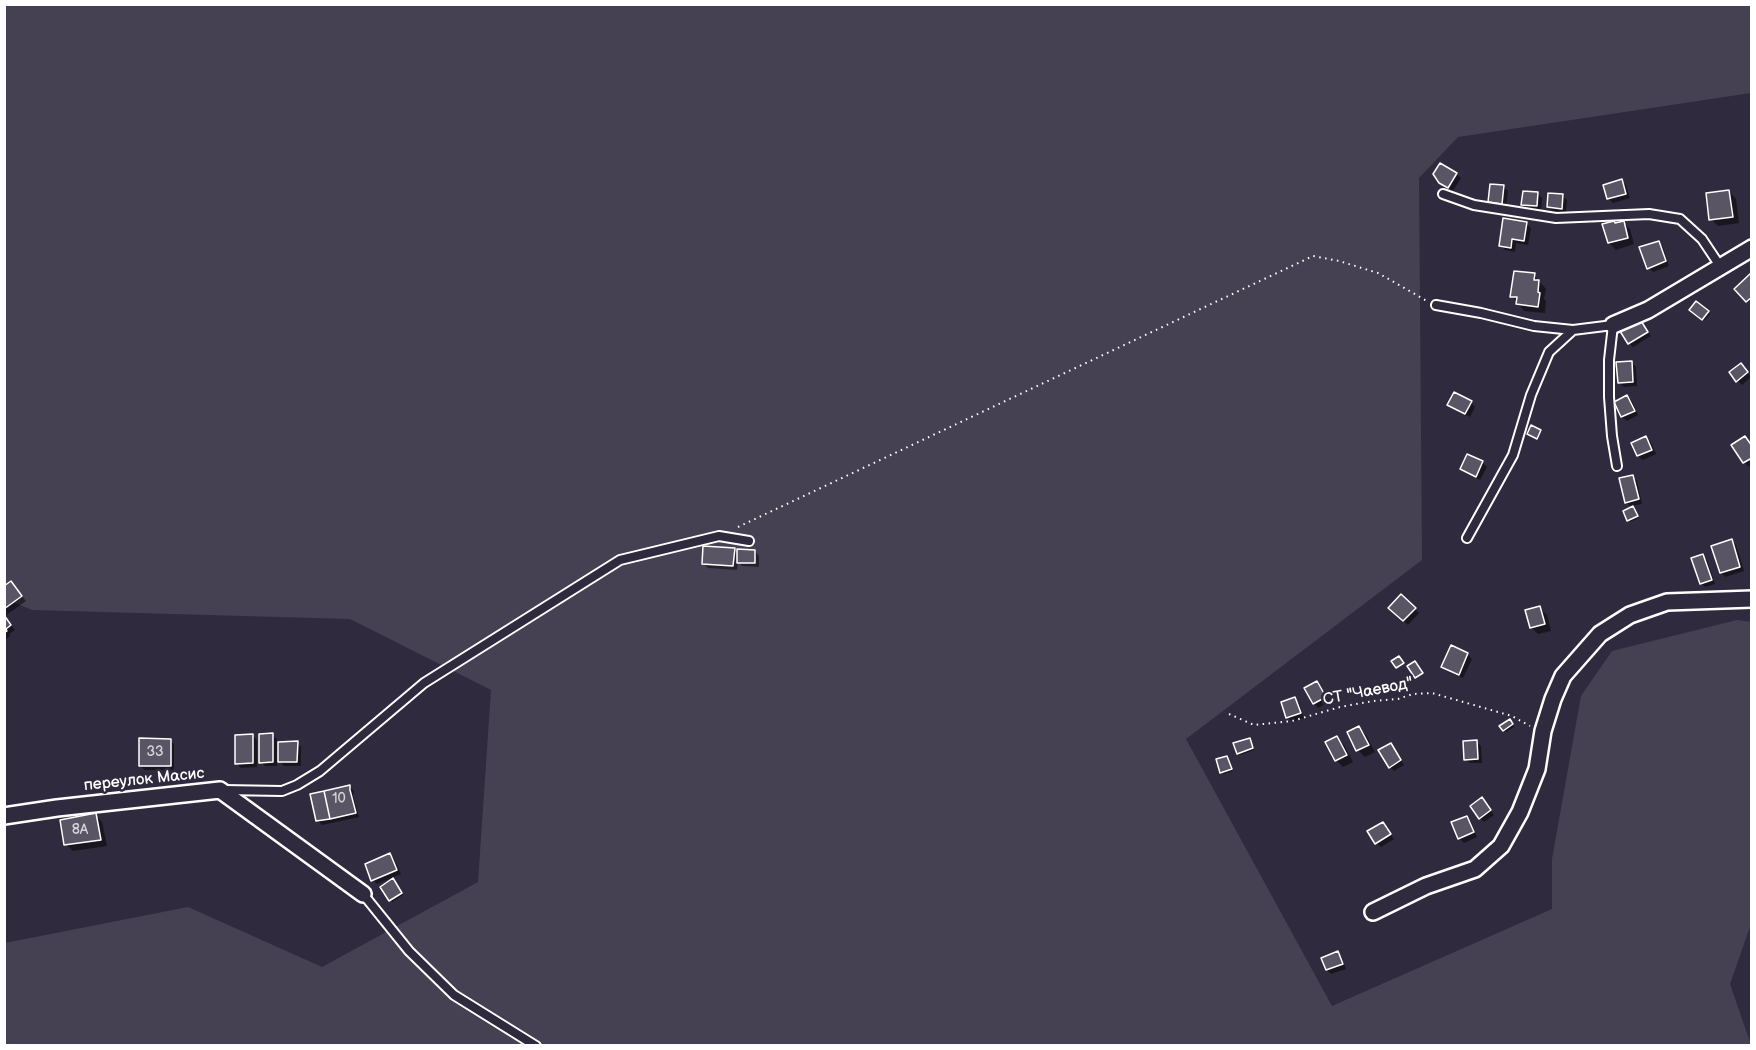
<!DOCTYPE html>
<html>
<head>
<meta charset="utf-8">
<style>
	body { margin:0 }
	#map { position:relative; width:1756px; height:1050px; overflow:hidden; background:#2f2a3d; font-family:"Balsamiq Sans",sans-serif }
	canvas { display:block }
	.frame { position:absolute; inset:0; border:6px solid #fff; pointer-events:none }
</style>
</head>
<body>
<div id="map">
<canvas width="1756" height="1050"></canvas>
<div class="frame"></div>
</div>
<script>
const context = document.querySelector('canvas').getContext('2d');
context.lineJoin = 'round';
function fillPath(path, color) {
  context.fillStyle = color;
  context.fill(path, 'evenodd');
}
function poly(rows) {
  const path = new Path2D();
  for (const r of rows) {
    path.moveTo(r[0], r[1]);
    for (let i = 2; i < r.length; i += 2) path.lineTo(r[i], r[i + 1]);
  }
  return path;
}
function stroke(path, color, width, dash) {
  context.strokeStyle = color;
  context.lineWidth = width;
  context.lineCap = dash ? 'butt' : 'round';
  context.setLineDash(dash || []);
  context.stroke(path);
}
function drawText(font, color, halo, rows, align = 'center') {
  context.font = font + ' "Balsamiq Sans",sans-serif';
  context.lineWidth = 5;
  context.setLineDash([]);
  context.textBaseline = 'middle';
  context.strokeStyle = halo;
  context.fillStyle = color;
  for (const [text, x, y, turn = 0] of rows) {
    context.save();
    context.translate(x, y);
    context.rotate((+turn || 0) * Math.PI / 180);
    context.textAlign = isNaN(turn) ? turn : align;
    if (halo) context.strokeText(text, 0, 0);
    context.fillText(text, 0, 0);
    context.restore();
  }
}
const green = poly([
	[5,5,1751,5,1751,93,1458,137,1419,178,1422,560,1186,739,1332,1006,1552,909,1552,859,1581,696,1612,651,1737,620,1751,622,1751,924,1730,984,1751,1045,5,1046,5,943,188,907,322,967,478,882,491,690,350,619,32,610,5,599]
]);
const shadow = poly([
	[1456,174,1461,178,1453,191,1440,182],
	[1622,181,1626,185,1630,198,1613,203,1608,198],
	[1504,187,1508,191,1506,207,1494,206,1490,201],
	[1729,191,1736,199,1739,223,1718,226,1711,219],
	[1537,193,1542,198,1541,210,1527,209,1523,205],
	[1563,196,1567,200,1566,212,1553,211,1548,207],
	[1623,222,1630,229,1634,244,1616,250,1609,243,1616,225],
	[1526,223,1531,228,1528,245,1516,243,1515,252,1505,250,1500,245],
	[1658,242,1663,247,1669,266,1653,272,1649,268],
	[1534,275,1546,289,1544,299,1546,301,1545,313,1524,311,1512,296],
	[1697,303,1710,314,1704,321,1691,310],
	[1638,318,1651,336,1633,347,1629,343],
	[1631,362,1636,367,1637,386,1624,387,1619,383],
	[1745,370,1751,377,1742,385,1738,381],
	[1627,397,1632,401,1638,415,1627,421,1622,417,1616,402],
	[1471,402,1475,407,1470,417,1453,409,1449,404],
	[1646,438,1651,442,1656,454,1643,460,1638,456,1633,444],
	[1733,445,1752,446,1752,465,1749,467,1744,462],
	[1482,462,1487,467,1480,480,1466,473,1462,469],
	[1632,476,1637,481,1642,504,1631,506,1639,518,1630,522,1624,511,1632,508,1626,502],
	[1732,541,1736,545,1744,571,1725,577,1721,572],
	[734,549,738,554,755,551,759,556,759,567,742,566,738,562,737,570,708,568,703,563],
	[1702,556,1707,560,1715,584,1705,587,1701,583],
	[4,587,15,587,26,601,5,616,15,630,9,634,10,636,5,640],
	[1401,596,1419,613,1408,625,1390,608],
	[1540,608,1547,615,1551,631,1538,634,1531,627],
	[1467,654,1472,659,1463,678,1447,671,1443,667],
	[1317,683,1330,701,1318,708,1314,703],
	[1294,699,1299,703,1304,718,1292,722,1288,717],
	[1510,721,1514,727,1506,732,1502,727],
	[1359,728,1366,735,1375,752,1365,757,1358,750,1349,733],
	[252,735,257,740,257,767,241,768,237,764],
	[272,735,277,739,277,743,297,743,301,747,301,766,284,766,280,762,280,752,277,752,277,766,265,766,261,762],
	[1337,738,1344,745,1353,762,1343,767,1336,760,1327,743],
	[170,740,174,744,174,770,145,770,140,766],
	[1249,740,1254,750,1240,755,1238,753],
	[1476,742,1481,746,1482,763,1470,763,1465,759],
	[1391,745,1404,765,1394,771,1390,767],
	[1227,757,1233,771,1223,774,1218,760],
	[350,787,354,791,353,795,359,817,322,825,318,821],
	[1486,804,1494,815,1484,822,1480,818],
	[95,815,102,822,107,846,73,851,66,844],
	[1467,817,1471,822,1477,837,1464,843,1459,838],
	[1383,823,1394,839,1381,847,1376,843],
	[390,855,394,859,401,874,377,884,373,880],
	[395,882,403,895,392,902,382,887],
	[1338,953,1342,958,1346,969,1331,974,1327,970]
]);
const building = poly([
	[1440,163,1457,173,1448,188,1439,183,1433,174,1440,163],
	[1622,179,1626,194,1607,199,1603,185,1622,179],
	[1490,184,1504,185,1502,204,1488,202,1490,184],
	[1729,190,1733,217,1709,220,1706,193,1729,190],
	[1523,191,1538,192,1537,206,1521,205,1523,191],
	[1548,193,1563,194,1562,209,1547,207,1548,193],
	[1503,218,1527,222,1524,241,1512,239,1511,248,1499,246,1503,218],
	[1614,221,1615,223,1624,221,1628,238,1608,243,1602,224,1614,221],
	[1659,241,1666,261,1647,269,1639,247,1659,241],
	[1514,271,1535,273,1534,280,1539,280,1538,292,1540,293,1538,307,1516,304,1517,297,1510,297,1514,271],
	[1752,272,1752,297,1746,302,1734,289,1752,272],
	[1696,301,1709,311,1702,320,1689,310,1696,301],
	[1638,316,1648,332,1628,344,1618,328,1638,316],
	[1632,361,1633,382,1618,383,1616,362,1632,361],
	[1741,363,1748,372,1736,382,1729,372,1741,363],
	[1454,392,1472,401,1465,414,1447,405,1454,392],
	[1627,395,1635,411,1621,417,1614,402,1627,395],
	[1531,425,1541,430,1537,439,1527,434,1531,425],
	[1646,436,1652,450,1637,456,1631,443,1646,436],
	[1745,436,1752,446,1752,458,1743,463,1731,445,1745,436],
	[1467,454,1483,461,1476,477,1460,469,1467,454],
	[1633,475,1639,499,1625,503,1619,478,1633,475],
	[1633,506,1638,516,1627,521,1623,511,1633,506],
	[1732,539,1740,567,1720,573,1711,546,1732,539],
	[703,546,735,548,733,566,702,564,703,546],
	[737,549,755,550,755,563,737,563,737,549],
	[1703,554,1712,580,1700,584,1691,558,1703,554],
	[11,581,22,596,4,609,4,586,11,581],
	[1401,594,1416,608,1403,621,1388,608,1401,594],
	[1540,606,1545,624,1530,628,1525,610,1540,606],
	[4,615,11,625,6,629,7,631,4,633,4,615],
	[1451,645,1468,653,1459,675,1441,667,1451,645],
	[1399,656,1404,663,1396,668,1391,661,1399,656],
	[1415,661,1423,673,1415,678,1407,666,1415,661],
	[1317,681,1326,697,1313,704,1304,688,1317,681],
	[1295,697,1301,713,1286,718,1281,702,1295,697],
	[1510,719,1513,724,1503,731,1499,726,1510,719],
	[1359,726,1369,745,1356,751,1347,732,1359,726],
	[273,733,273,762,259,763,259,734,273,733],
	[253,734,253,763,235,764,235,735,253,734],
	[1337,736,1347,755,1335,761,1325,742,1337,736],
	[139,738,171,739,171,766,139,766,139,738],
	[1250,738,1253,748,1237,754,1233,743,1250,738],
	[1477,740,1478,759,1464,760,1463,741,1477,740],
	[298,741,297,762,278,762,278,742,298,741],
	[1391,743,1401,760,1389,768,1378,750,1391,743],
	[1227,756,1232,769,1220,773,1216,759,1227,756],
	[350,785,350,790,356,813,330,819,324,791,350,785],
	[324,791,330,819,316,821,310,794,324,791],
	[1482,797,1491,810,1479,819,1470,806,1482,797],
	[96,813,101,840,64,845,60,820,96,813],
	[1467,816,1474,832,1458,839,1451,822,1467,816],
	[1383,822,1391,834,1375,844,1367,831,1383,822],
	[390,853,397,870,371,881,365,864,390,853],
	[393,878,402,893,389,901,380,887,393,878],
	[1338,951,1343,964,1326,970,1321,958,1338,951]
]);
const path = poly([
	[738,527,1313,256,1339,261,1378,273,1427,301],
	[1229,714,1254,725,1292,721,1340,707,1373,701,1398,699,1413,694,1432,693,1512,716,1530,726]
]);
const service = poly([
	[1443,194,1474,205,1556,218,1649,214,1680,219,1702,239,1720,266],
	[1436,305,1481,313,1534,326,1573,330],
	[1467,538,1513,455,1531,395,1549,352,1573,330,1613,325,1609,360,1609,397,1612,436,1617,466],
	[224,790,282,791,297,785,320,771,424,683,620,560,719,536,749,541],
	[363,894,409,951,454,995,536,1046]
]);
const minor = poly([
	[1613,325,1648,310,1752,248],
	[4,816,57,808,220,790,363,894],
	[1373,912,1426,886,1475,869,1501,846,1520,812,1537,769,1543,731,1553,699,1563,676,1600,634,1630,615,1667,602,1752,599]
]);
const numberNames = [
	["33",155,752],
	["10",339,799],
	["8А",80,830]
];
const streetNames = [
	["СТ \"Чаевод\"",1368,692,-11],
	["переулок Масис",144,780,-6]
];
fillPath(green, '#464152');
fillPath(shadow, '#0007');
fillPath(building, '#595564');
stroke(building, '#fff', 1.5);
stroke(service, '#fff', 12);
stroke(minor, '#fff', 20);
stroke(path, '#fff', 2, [1.5, 4.5]);
stroke(service, '#2f2a3d', 8);
stroke(minor, '#2f2a3d', 15);
drawText('14px', '#d6d4d8', null, numberNames);
drawText('16px', '#fff', '#2f2a3d', streetNames);
</script>
</body>
</html>
